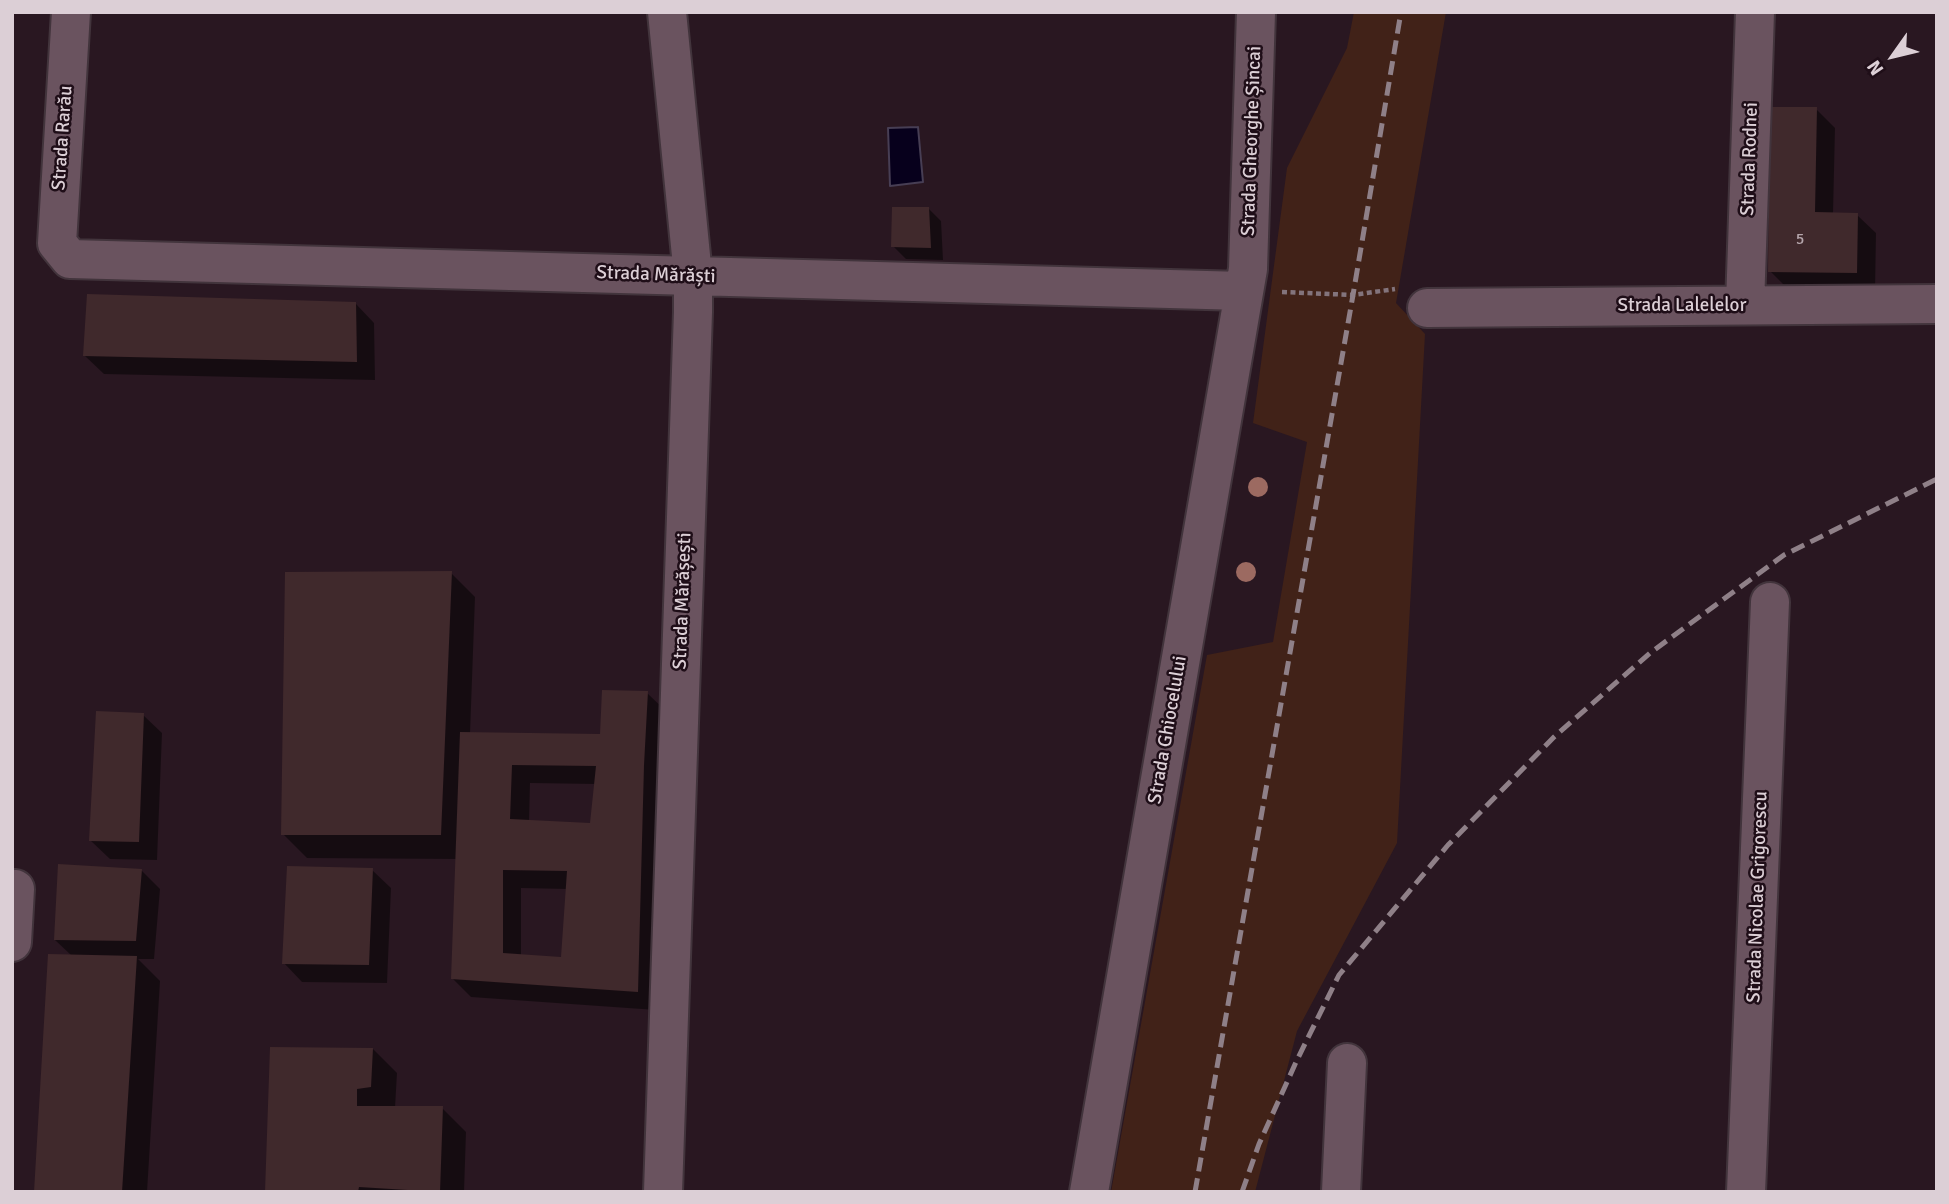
<!DOCTYPE html>
<html>
<head>
<meta charset="utf-8">
<style>
	body { margin:0 }
	#map { position:relative; width:1949px; height:1204px; overflow:hidden; background:#291721; font-family:Signika,sans-serif }
	canvas { display:block }
	.frame { position:absolute; inset:0; border:14px solid #dccfd6; pointer-events:none }
	.north { position:absolute; left:1858px; top:21px; width:70px; height:70px; -webkit-text-stroke:5px #1f0e18; paint-order:stroke; rotate:236deg; font-size:19px; font-weight:700; line-height:28px; text-align:center; color:#dccfd6 }
	.north::after { content:''; display:block; margin:auto; width:24px; height:32px; background:#dccfd6; clip-path:polygon(50% 0,100% 100%,50% 72%,0 100%) }
</style>
</head>
<body>
<div id="map">
<canvas width="1949" height="1204"></canvas>
<div class="frame"></div>
<div class="north">N</div>
</div>
<script>
const context = document.querySelector('canvas').getContext('2d');
context.lineJoin = 'round';
function fillPath(path, color) {
  context.fillStyle = color;
  context.fill(path, 'evenodd');
}
function poly(rows) {
  const path = new Path2D();
  for (const r of rows) {
    path.moveTo(r[0], r[1]);
    for (let i = 2; i < r.length; i += 2) path.lineTo(r[i], r[i + 1]);
  }
  return path;
}
function stroke(path, color, width, dash) {
  context.strokeStyle = color;
  context.lineWidth = width;
  context.lineCap = dash ? 'butt' : 'round';
  context.setLineDash(dash || []);
  context.stroke(path);
}
function drawText(font, color, halo, rows, align = 'center') {
  context.font = font + ' Signika,sans-serif';
  context.lineWidth = 5;
  context.setLineDash([]);
  context.textBaseline = 'middle';
  context.strokeStyle = halo;
  context.fillStyle = color;
  for (const [text, x, y, turn = 0] of rows) {
    context.save();
    context.translate(x, y);
    context.rotate((+turn || 0) * Math.PI / 180);
    context.textAlign = isNaN(turn) ? turn : align;
    if (halo) context.strokeText(text, 0, 0);
    context.fillText(text, 0, 0);
    context.restore();
  }
}
const green = poly([
	[1354,12,1446,12,1396,303,1425,334,1397,843,1297,1031,1255,1192,1111,1192,1207,655,1273,642,1307,442,1253,423,1287,168,1347,48]
]);
const water = poly([
	[918,127,923,182,890,186,888,128,918,127]
]);
const shadow = poly([
	[1816,109,1835,128,1833,214,1857,215,1876,233,1875,291,1789,290,1770,271],
	[929,209,941,221,943,260,906,259,893,246],
	[356,304,374,323,375,380,104,374,85,356],
	[451,573,475,597,470,734,601,736,647,693,666,711,656,1010,471,997,452,978,457,859,307,858,283,834],
	[530,783,595,784,591,824,529,822],
	[521,888,567,889,563,959,521,956],
	[143,715,162,733,157,860,110,859,91,841],
	[141,870,160,889,154,959,138,959,160,981,147,1192,36,1192,72,956,55,940],
	[372,870,391,888,387,983,302,982,284,963],
	[373,1049,397,1073,395,1108,442,1108,466,1132,464,1192,267,1192]
]);
const building = poly([
	[1770,107,1817,107,1815,212,1858,213,1857,273,1768,272],
	[892,207,929,207,931,248,891,247],
	[87,294,356,302,357,362,83,356],
	[452,571,441,835,281,835,285,572],
	[602,690,648,691,644,765,638,992,451,979,460,732,600,734],
	[512,765,596,766,590,823,510,819],
	[503,870,567,871,561,957,503,953],
	[96,711,144,713,139,842,89,841],
	[58,864,142,869,136,941,54,940],
	[287,866,373,868,369,965,282,964],
	[48,954,137,956,122,1192,34,1192],
	[270,1047,373,1048,371,1087,357,1089,357,1106,443,1106,440,1192,359,1187,358,1192,265,1192]
]);
const path = poly([
	[1282,292,1353,295,1395,289]
]);
const minor = poly([
	[71,12,57,243,70,259,1243,291],
	[1745,305,1755,12],
	[1427,308,1937,304],
	[12,942,15,889],
	[663,1192,693,312,693,276,667,12],
	[1089,1192,1248,269,1256,12],
	[1341,1192,1347,1063],
	[1746,1192,1770,602]
]);
const rail = poly([
	[1195,1192,1353,295,1401,12],
	[1242,1192,1259,1144,1297,1060,1339,975,1448,845,1554,737,1650,653,1784,555,1937,479]
]);
const trees = [
	[1258,487],
	[1246,572]
];
const numberNames = [
	["5",1800,240]
];
const streetNames = [
	["Strada Rarău",63,138,-86],
	["Strada Gheorghe Șincai",1252,141,-88],
	["Strada Rodnei",1750,159,-88],
	["Strada Mărăști",656,275,2],
	["Strada Lalelelor",1682,306],
	["Strada Mărășești",683,601,-88],
	["Strada Ghiocelului",1168,730,-80],
	["Strada Nicolae Grigorescu",1758,897,-88]
];
fillPath(green, '#412218');
fillPath(water, '#07001c');
stroke(water, '#473e54', 2);
fillPath(shadow, '#0007');
fillPath(building, '#40292c');
stroke(minor, '#42343c', 42);
stroke(path, '#83747c', 4.5, [5, 3.5]);
stroke(minor, '#6a535f', 38);
stroke(rail, '#8f8088', 5, [14, 7]);
context.fillStyle = '#9c6a61';
for (const [x, y] of trees) {
  context.beginPath();
  context.arc(x, y, 10, 0, 2 * Math.PI);
  context.fill();
}
drawText('16px', '#b5a6ac', null, numberNames);
drawText('19px', '#dccfd6', '#1f0e18', streetNames);
</script>
</body>
</html>
